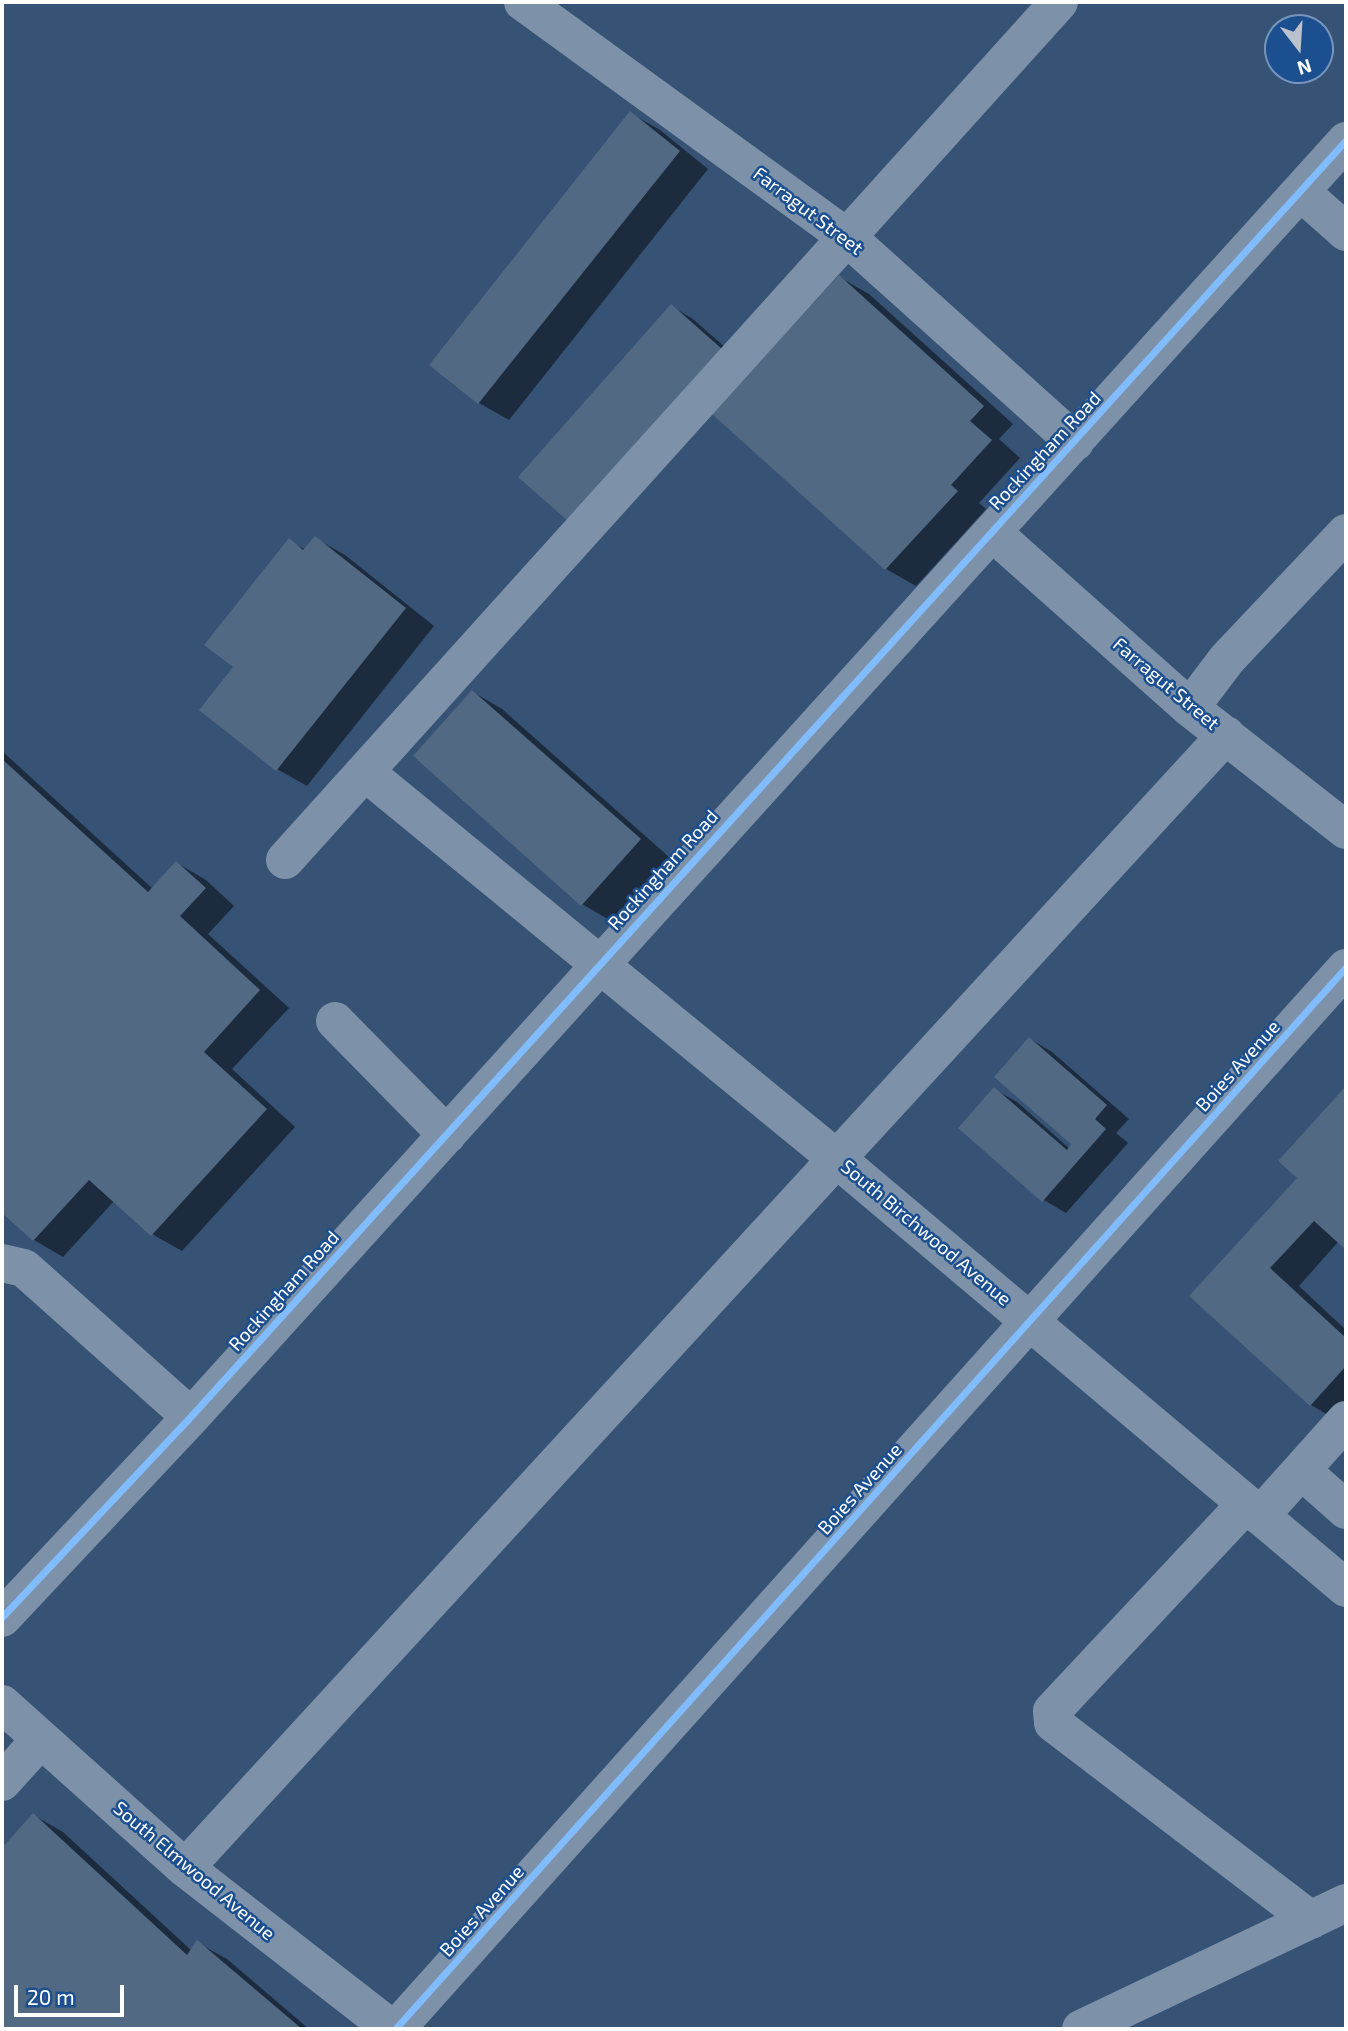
<!DOCTYPE html>
<html>
<head>
<meta charset="utf-8">
<style>
	body { margin:0 }
	#map { position:relative; width:1348px; height:2031px; overflow:hidden; background:#365274; font-family:"Exo 2",sans-serif }
	canvas { display:block }
	.frame { position:absolute; inset:0; border:4px solid #fff; pointer-events:none }
	.north { position:absolute; left:1264px; top:14px; width:70px; height:70px; box-sizing:border-box; background:#1b4f8f; border:2px solid #7695bc; border-radius:50%; rotate:163deg; font-size:19px; font-weight:700; line-height:28px; text-align:center; color:#fff }
	.north::after { content:''; display:block; margin:auto; width:24px; height:32px; background:#b9c2ce; clip-path:polygon(50% 0,100% 100%,50% 72%,0 100%) }
	.scale { position:absolute; left:14px; top:1985px; width:110px; height:32px; box-sizing:border-box; border:4px solid #fff; border-top:0; padding-left:9px; font-size:21px; line-height:24px; white-space:nowrap; color:#fff; -webkit-text-stroke:5px #1b4f8f; paint-order:stroke }
</style>
</head>
<body>
<div id="map">
<canvas width="1348" height="2031"></canvas>
<div class="frame"></div>
<div class="north">N</div>
<div class="scale">20 m</div>
</div>
<script>
const context = document.querySelector('canvas').getContext('2d');
context.lineJoin = 'round';
function fillPath(path, color) {
  context.fillStyle = color;
  context.fill(path, 'evenodd');
}
function poly(rows) {
  const path = new Path2D();
  for (const r of rows) {
    path.moveTo(r[0], r[1]);
    for (let i = 2; i < r.length; i += 2) path.lineTo(r[i], r[i + 1]);
  }
  return path;
}
function stroke(path, color, width, dash) {
  context.strokeStyle = color;
  context.lineWidth = width;
  context.lineCap = dash ? 'butt' : 'round';
  context.setLineDash(dash || []);
  context.stroke(path);
}
function drawText(font, color, halo, rows, align = 'center') {
  context.font = font + ' "Exo 2",sans-serif';
  context.lineWidth = 5;
  context.setLineDash([]);
  context.textBaseline = 'middle';
  context.strokeStyle = halo;
  context.fillStyle = color;
  for (const [text, x, y, turn = 0] of rows) {
    context.save();
    context.translate(x, y);
    context.rotate((+turn || 0) * Math.PI / 180);
    context.textAlign = isNaN(turn) ? turn : align;
    if (halo) context.strokeText(text, 0, 0);
    context.fillText(text, 0, 0);
    context.restore();
  }
}
const shadow = poly([
	[630,113,660,130,708,169,509,420,479,403,431,364],
	[839,277,869,294,1013,424,999,439,1020,458,979,503,986,509,916,586,886,569,715,414],
	[671,306,693,319,743,363,570,520],
	[315,538,345,555,434,626,307,786,277,769,235,667,289,541,306,550],
	[473,692,502,709,669,857,611,921,582,904],
	[2,751,153,889,177,863,206,880,234,906,208,934,289,1008,232,1069,295,1127,182,1251,152,1234,115,1200,63,1257,34,1240,2,1210],
	[1030,1039,1052,1052,1129,1119,1116,1133,1128,1143,1066,1213,1044,1200,994,1089,1017,1102,1070,1149,1074,1144],
	[1346,1088,1346,1248,1339,1241,1299,1286,1346,1330,1346,1415,1340,1422,1311,1405,1191,1296,1300,1178,1280,1161],
	[33,1815,63,1832,192,1951,198,1943,227,1959,309,2029,2,2029,2,1851]
]);
const building = poly([
	[630,111,680,151,478,404,429,365],
	[839,275,984,406,970,421,992,440,951,485,958,491,885,570,712,414],
	[671,304,722,349,569,522,518,477],
	[315,536,406,608,276,771,199,710,233,667,204,645,289,538,303,550],
	[472,690,641,839,581,906,413,756],
	[2,759,148,892,176,861,206,888,180,916,260,990,204,1052,267,1109,151,1236,89,1180,33,1241,2,1213],
	[1029,1037,1107,1105,1095,1119,1106,1129,1042,1202,958,1128,994,1087,1067,1150,1071,1144,994,1077],
	[1346,1086,1346,1250,1314,1221,1270,1268,1346,1338,1346,1366,1310,1406,1189,1296,1297,1178,1278,1161],
	[33,1813,187,1955,197,1940,302,2029,2,2029,2,1848]
]);
const minor = poly([
	[523,2,848,238,1075,442],
	[1301,192,1346,232],
	[992,532,1190,708,1346,830],
	[1190,708,1227,659,1346,533],
	[365,772,837,1159,1346,1588],
	[285,860,1059,2],
	[335,1021,447,1135],
	[2,1263,24,1268,191,1417],
	[1301,1470,1346,1510],
	[1246,1504,1052,1711,1053,1723,1311,1920],
	[1260,1516,1346,1420],
	[2,1618,191,1417,1346,141],
	[2,1704,185,1868,392,2029],
	[2,1782,40,1740],
	[185,1868,1226,735],
	[396,2029,1346,968],
	[1081,2029,1346,1903]
]);
const cycleway = poly([
	[2,1618,191,1417,1346,141],
	[396,2029,1346,968]
]);
const streetNames = [
	["Farragut Street",808,211,37],
	["Rockingham Road",1045,451,-47],
	["Farragut Street",1166,684,40],
	["Rockingham Road",663,870,-48],
	["Boies Avenue",1238,1066,-48],
	["South Birchwood Avenue",926,1233,40],
	["Rockingham Road",284,1291,-48],
	["Boies Avenue",860,1489,-48],
	["South Elmwood Avenue",194,1871,40],
	["Boies Avenue",482,1911,-48]
];
fillPath(shadow, '#0007');
fillPath(building, '#526984');
stroke(minor, '#7d92a8', 38);
stroke(cycleway, '#80bcff', 7);
drawText('19px', '#fff', '#1b4f8f', streetNames);
</script>
</body>
</html>
